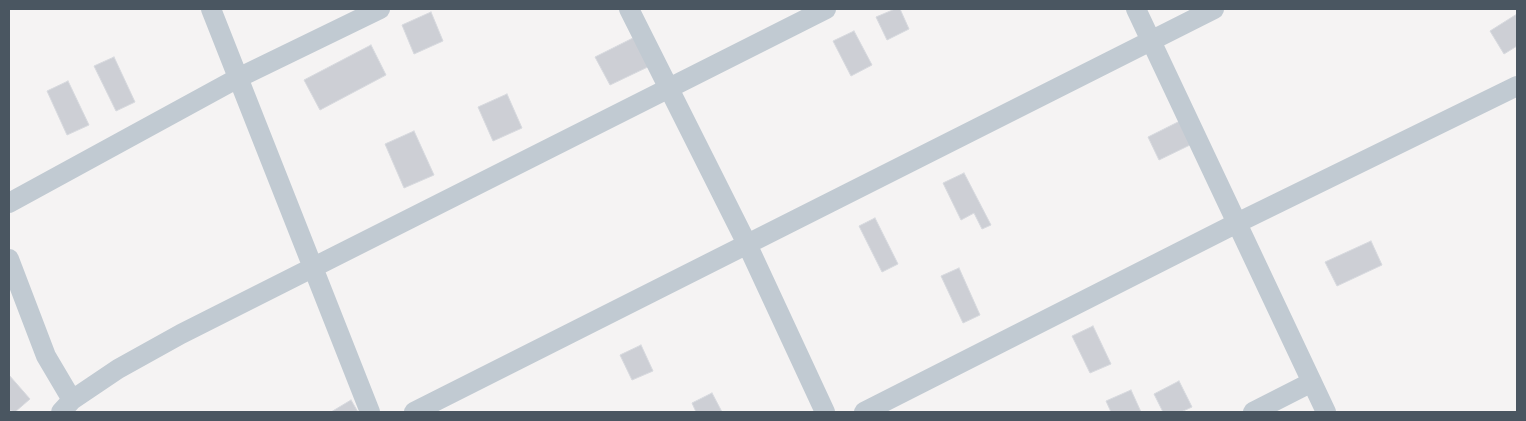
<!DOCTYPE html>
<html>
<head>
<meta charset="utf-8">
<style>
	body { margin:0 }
	#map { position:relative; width:1526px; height:421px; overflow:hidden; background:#f5f3f3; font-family:Figtree,sans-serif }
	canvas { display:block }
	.frame { position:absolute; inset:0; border:10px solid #4a5661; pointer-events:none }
</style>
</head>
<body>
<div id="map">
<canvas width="1526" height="421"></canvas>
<div class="frame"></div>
</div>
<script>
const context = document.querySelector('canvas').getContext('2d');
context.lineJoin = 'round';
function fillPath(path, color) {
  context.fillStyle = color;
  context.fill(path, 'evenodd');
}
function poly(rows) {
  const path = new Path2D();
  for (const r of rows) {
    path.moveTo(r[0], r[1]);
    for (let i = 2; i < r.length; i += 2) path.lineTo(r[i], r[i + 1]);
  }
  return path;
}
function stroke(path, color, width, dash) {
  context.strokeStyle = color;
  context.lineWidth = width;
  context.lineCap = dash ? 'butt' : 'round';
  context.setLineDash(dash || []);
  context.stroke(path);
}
const building = poly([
	[895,9,900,9,909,29,887,40,876,17,895,9],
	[431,12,443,41,414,54,402,25,431,12],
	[1517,14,1517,46,1504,54,1490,31,1517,14],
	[854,31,872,65,851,76,833,41,854,31],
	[639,35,654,64,610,85,595,57,639,35],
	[371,45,386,75,320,110,304,80,371,45],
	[114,57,135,102,116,111,94,66,114,57],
	[68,81,89,125,67,135,47,91,68,81],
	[507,94,522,128,493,141,478,107,507,94],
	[1180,121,1192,144,1159,160,1148,137,1180,121],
	[414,131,434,175,404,188,385,144,414,131],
	[964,173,991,225,982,229,974,213,961,220,943,183,964,173],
	[875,218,898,264,882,272,859,226,875,218],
	[1371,241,1382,265,1337,286,1325,262,1371,241],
	[959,268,980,315,963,323,941,276,959,268],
	[1093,326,1111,364,1090,373,1072,336,1093,326],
	[641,345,653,371,632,380,620,355,641,345],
	[9,375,30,399,15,412,9,410,9,375],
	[1179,381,1192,407,1181,412,1163,412,1154,394,1179,381],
	[1131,390,1141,412,1111,412,1106,401,1131,390],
	[712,393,722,412,696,412,692,403,712,393],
	[351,400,358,412,331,412,351,400]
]);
const street = poly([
	[211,9,370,412],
	[629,9,747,244,825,412],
	[1136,9,1326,412],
	[9,203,238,78,380,9],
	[9,259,46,356,72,400],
	[61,412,72,400,118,369,181,334,826,9],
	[414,412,1214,9],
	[864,412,1237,223,1517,86],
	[1253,412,1312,382]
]);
fillPath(building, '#cdcfd5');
stroke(building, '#d7d9de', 1);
stroke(street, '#c1cad2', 20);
</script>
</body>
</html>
